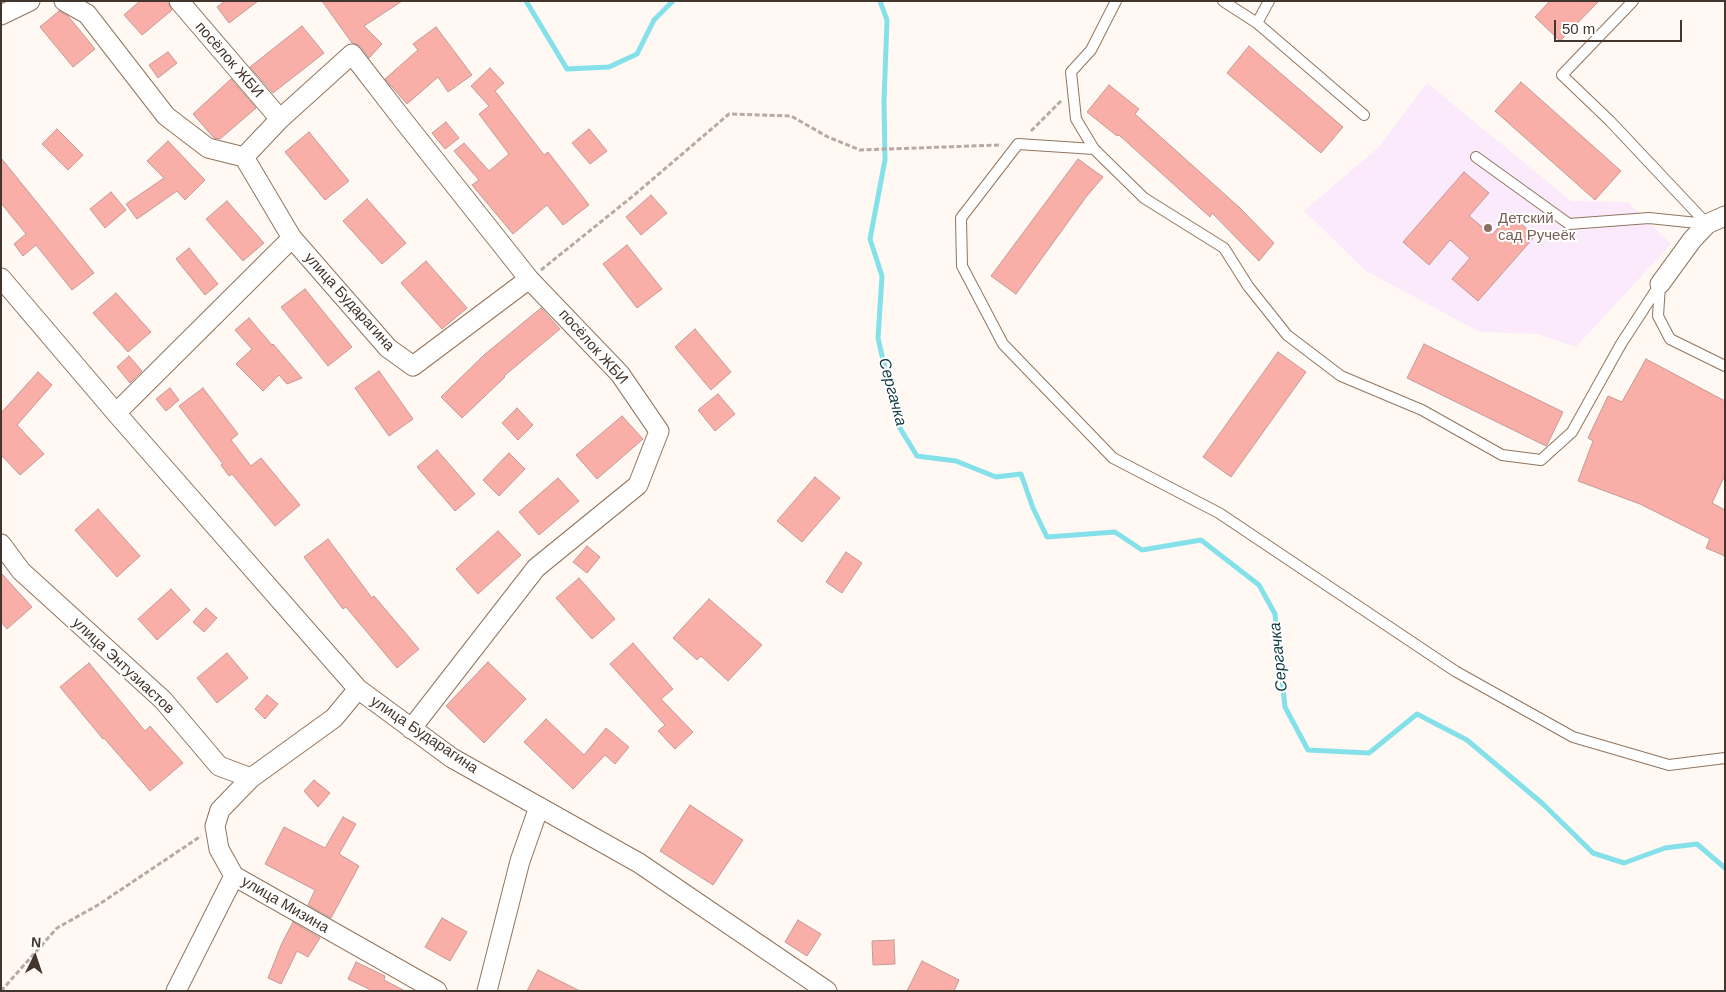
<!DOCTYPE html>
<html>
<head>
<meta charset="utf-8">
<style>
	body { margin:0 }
	#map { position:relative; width:1726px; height:992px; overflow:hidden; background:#fff8f3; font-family:Arial,sans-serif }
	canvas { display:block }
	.frame { position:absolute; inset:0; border:2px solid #42352b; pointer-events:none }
	.north { position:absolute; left:10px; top:932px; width:50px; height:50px; -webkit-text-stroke:4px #fff; paint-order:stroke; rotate:4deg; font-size:14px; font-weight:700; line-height:20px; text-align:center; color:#42352b }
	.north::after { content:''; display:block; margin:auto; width:18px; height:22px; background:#42352b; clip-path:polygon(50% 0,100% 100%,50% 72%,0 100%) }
	.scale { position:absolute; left:1554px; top:20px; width:128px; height:22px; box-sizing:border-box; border:2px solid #42352b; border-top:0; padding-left:6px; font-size:15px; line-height:18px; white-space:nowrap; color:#42352b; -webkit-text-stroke:4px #fff; paint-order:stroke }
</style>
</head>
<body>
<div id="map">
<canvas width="1726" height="992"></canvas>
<div class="frame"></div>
<div class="north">N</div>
<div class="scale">50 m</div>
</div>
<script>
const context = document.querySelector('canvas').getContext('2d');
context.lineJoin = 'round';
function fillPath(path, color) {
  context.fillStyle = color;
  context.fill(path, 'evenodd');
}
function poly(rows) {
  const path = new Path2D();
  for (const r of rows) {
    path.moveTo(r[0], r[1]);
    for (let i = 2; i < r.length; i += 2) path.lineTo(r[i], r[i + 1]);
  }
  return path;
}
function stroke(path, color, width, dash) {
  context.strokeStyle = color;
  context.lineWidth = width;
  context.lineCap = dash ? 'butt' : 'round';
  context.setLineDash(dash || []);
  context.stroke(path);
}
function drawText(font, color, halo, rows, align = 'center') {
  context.font = font + ' Arial,sans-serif';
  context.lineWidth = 4;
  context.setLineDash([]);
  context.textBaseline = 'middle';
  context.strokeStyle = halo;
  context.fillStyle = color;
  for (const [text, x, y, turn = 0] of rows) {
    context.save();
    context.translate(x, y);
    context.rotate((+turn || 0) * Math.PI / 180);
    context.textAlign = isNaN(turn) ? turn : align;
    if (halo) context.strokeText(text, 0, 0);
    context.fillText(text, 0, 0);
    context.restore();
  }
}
const education = poly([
	[1427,83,1571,201,1628,202,1671,244,1576,347,1538,334,1480,332,1366,271,1304,211,1379,147]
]);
const stream = poly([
	[526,1,567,69,609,67,637,54,654,20,673,1],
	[880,1,887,20,884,101,885,160,870,239,882,276,878,338,898,425,917,456,956,461,996,477,1021,474,1033,508,1047,537,1115,532,1142,550,1201,540,1259,585,1275,614,1285,707,1308,750,1369,753,1417,714,1467,740,1543,804,1593,853,1624,863,1665,848,1697,844,1725,868]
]);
const building = poly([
	[140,1,167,1,172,10,142,35,124,15,140,1],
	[225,1,258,1,229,23,217,7,225,1],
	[322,1,402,1,364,26,382,44,369,58,361,47,356,44,352,43,322,1],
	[1550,1,1599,1,1560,41,1535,17,1550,1],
	[59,11,68,16,95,49,73,67,40,27,59,11],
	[302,26,324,53,273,93,250,67,302,26],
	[436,27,472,75,448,92,438,77,407,104,385,79,418,50,413,44,436,27],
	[1249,46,1343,127,1321,153,1227,73,1249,46],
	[168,52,177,63,158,78,149,65,168,52],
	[490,68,504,83,495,91,544,155,548,152,589,205,563,225,547,205,513,234,472,185,479,180,454,151,464,143,489,171,509,154,479,114,489,106,471,86,490,68],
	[231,79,256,108,220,139,214,138,193,114,231,79],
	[1521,82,1621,171,1595,200,1495,111,1521,82],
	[1109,85,1139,109,1135,114,1240,208,1274,243,1259,261,1212,213,1210,217,1119,135,1117,136,1087,112,1109,85],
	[446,122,459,138,445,149,432,133,446,122],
	[57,129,83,155,68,170,42,144,57,129],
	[589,129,607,151,590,164,572,143,589,129],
	[309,132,349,181,325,200,285,152,309,132],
	[168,141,205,180,185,200,177,191,137,219,126,204,164,178,147,161,168,141],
	[1,158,94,273,72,290,36,245,23,256,14,244,26,234,1,203,1,158],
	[1078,159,1103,177,1086,197,1016,294,991,276,1078,159],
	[1464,172,1489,193,1469,216,1492,235,1510,214,1535,236,1478,301,1452,279,1470,258,1450,240,1429,265,1403,242,1464,172],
	[111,192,126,210,105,228,90,209,111,192],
	[651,195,667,213,641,235,626,217,651,195],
	[367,199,406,243,382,264,343,221,367,199],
	[227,201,264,243,243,261,206,219,227,201],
	[627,245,662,289,637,308,603,264,627,245],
	[189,248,218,284,205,295,176,259,189,248],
	[426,261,467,308,442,329,401,283,426,261],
	[305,289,352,347,328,366,281,307,305,289],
	[116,293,151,332,128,352,93,313,116,293],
	[541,308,560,329,504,376,505,377,462,418,441,397,484,355,541,308],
	[249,318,272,345,273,344,302,378,287,384,279,375,263,391,236,364,252,349,235,330,249,318],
	[695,329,731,372,711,390,675,347,695,329],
	[1424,344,1563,412,1547,445,1546,446,1407,378,1424,344],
	[1278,352,1306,372,1231,477,1203,457,1278,352],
	[129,356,142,371,130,383,117,367,129,356],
	[1646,359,1725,401,1725,475,1712,503,1725,510,1725,556,1706,548,1710,539,1640,504,1578,481,1593,441,1588,438,1608,396,1622,402,1646,359],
	[379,371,413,419,389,436,355,388,379,371],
	[38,372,52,385,17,425,44,454,20,475,1,455,1,413,38,372],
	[170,388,179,400,166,411,156,399,170,388],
	[203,388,238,434,231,440,251,466,261,458,300,505,275,526,232,474,229,476,221,465,223,464,179,406,203,388],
	[718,394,735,414,715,431,698,410,718,394],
	[517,408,533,425,518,440,502,423,517,408],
	[622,416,643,439,597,479,576,455,622,416],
	[437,450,475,494,455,511,417,467,437,450],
	[509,453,525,469,499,496,483,480,509,453],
	[815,477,840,498,802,542,777,521,815,477],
	[558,478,579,501,539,535,519,512,558,478],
	[98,509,140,556,117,577,75,530,98,509],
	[498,531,521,555,478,594,456,569,498,531],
	[328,539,372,598,374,596,419,649,397,668,346,607,343,609,304,557,328,539],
	[587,546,600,557,587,573,573,562,587,546],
	[846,552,862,563,842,593,826,582,846,552],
	[1,573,32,607,7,629,1,622,1,573],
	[579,578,615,619,592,639,556,598,579,578],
	[171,589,190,610,157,640,138,619,171,589],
	[709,599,762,645,728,681,701,656,697,660,673,638,709,599],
	[206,608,217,618,204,632,193,622,206,608],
	[633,643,673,689,661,699,693,732,675,749,658,731,665,725,610,664,633,643],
	[227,653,248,678,217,703,197,678,227,653],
	[488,662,526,699,484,743,446,706,488,662],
	[89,663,145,731,150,726,183,763,150,791,104,738,103,739,60,687,89,663],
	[267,695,278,704,265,719,255,709,267,695],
	[546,719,584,755,606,728,629,747,615,764,605,755,573,789,524,742,546,719],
	[314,780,330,793,318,807,304,791,314,780],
	[690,805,743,840,713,885,660,851,690,805],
	[343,817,356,824,339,854,359,866,331,918,308,905,315,890,265,864,284,827,325,848,343,817],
	[442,918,467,932,450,961,425,947,442,918],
	[798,920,821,934,807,956,785,942,798,920],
	[293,922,320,938,308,957,297,951,281,984,268,978,282,943,293,922],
	[894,940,895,964,873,965,872,941,894,940],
	[922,961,959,980,954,991,907,991,922,961],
	[356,962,385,976,384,980,405,991,373,991,348,979,356,962],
	[538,970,580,991,527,991,538,970]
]);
const path = poly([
	[1031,131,1062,100],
	[541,270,633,196,729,114,791,116,828,137,860,150,1000,145],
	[1,991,57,928,98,905,201,836]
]);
const lane = poly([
	[1116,1,1091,50,1071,72,1076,119,1094,149,1144,198,1224,248,1248,286,1287,335,1341,376,1422,410,1502,455,1541,460,1572,432,1621,344,1660,284],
	[1223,1,1257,23,1269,1],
	[1257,23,1364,115],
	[1094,149,1018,144,961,218,962,266,1003,344,1113,458,1219,513,1455,671,1573,737,1669,765,1725,758],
	[1476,157,1569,224,1649,218,1707,224,1610,121,1562,75,1633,1],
	[1660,285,1658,316,1670,339,1725,366]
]);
const street = poly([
	[64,1,87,14,166,116,208,148,244,157],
	[179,1,280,119],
	[1,15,30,1],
	[1,278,116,413,358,689,452,758,639,863,827,991],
	[1660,284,1692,240,1707,224,1725,216],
	[116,413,292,238],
	[1,544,21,571,163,700,219,766,251,778],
	[358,689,334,718,251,778,220,810,215,826,219,849,234,876,437,991],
	[411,729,536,568,638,485,659,431,620,374,529,279,403,120,352,54,280,119,244,157,292,238,388,348,413,366,529,279],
	[176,991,234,876],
	[487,991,520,861,539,807]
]);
const markers = [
	[1488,228,5,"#8d6e63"]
];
const streetNames = [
	["посёлок ЖБИ",229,60,49],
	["улица Бударагина",349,302,48],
	["посёлок ЖБИ",593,347,48],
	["улица Энтузиастов",123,666,43],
	["улица Бударагина",424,735,34],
	["улица Мизина",285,905,30]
];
const educationNames = [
	["Детский",1498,219],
	["сад Ручеёк",1498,236]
];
const waterNames = [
	["Сергачка",892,392,75],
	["Сергачка",1279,657,-96]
];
fillPath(education, '#faeafc');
stroke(stream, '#84e1ea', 5);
fillPath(building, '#f9aea7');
stroke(building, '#c39a96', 1);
stroke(lane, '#91755d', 12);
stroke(street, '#91755d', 21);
stroke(path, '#b4aba4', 3, [5, 2.5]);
stroke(lane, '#fff', 10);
stroke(street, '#fff', 19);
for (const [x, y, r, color] of markers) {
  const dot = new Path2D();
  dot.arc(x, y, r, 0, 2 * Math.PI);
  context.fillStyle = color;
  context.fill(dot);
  stroke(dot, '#fff', 2);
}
drawText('15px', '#42352b', '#fff', streetNames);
drawText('15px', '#785e54', '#fff', educationNames, 'left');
drawText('italic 16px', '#103c41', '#fff', waterNames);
</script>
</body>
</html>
